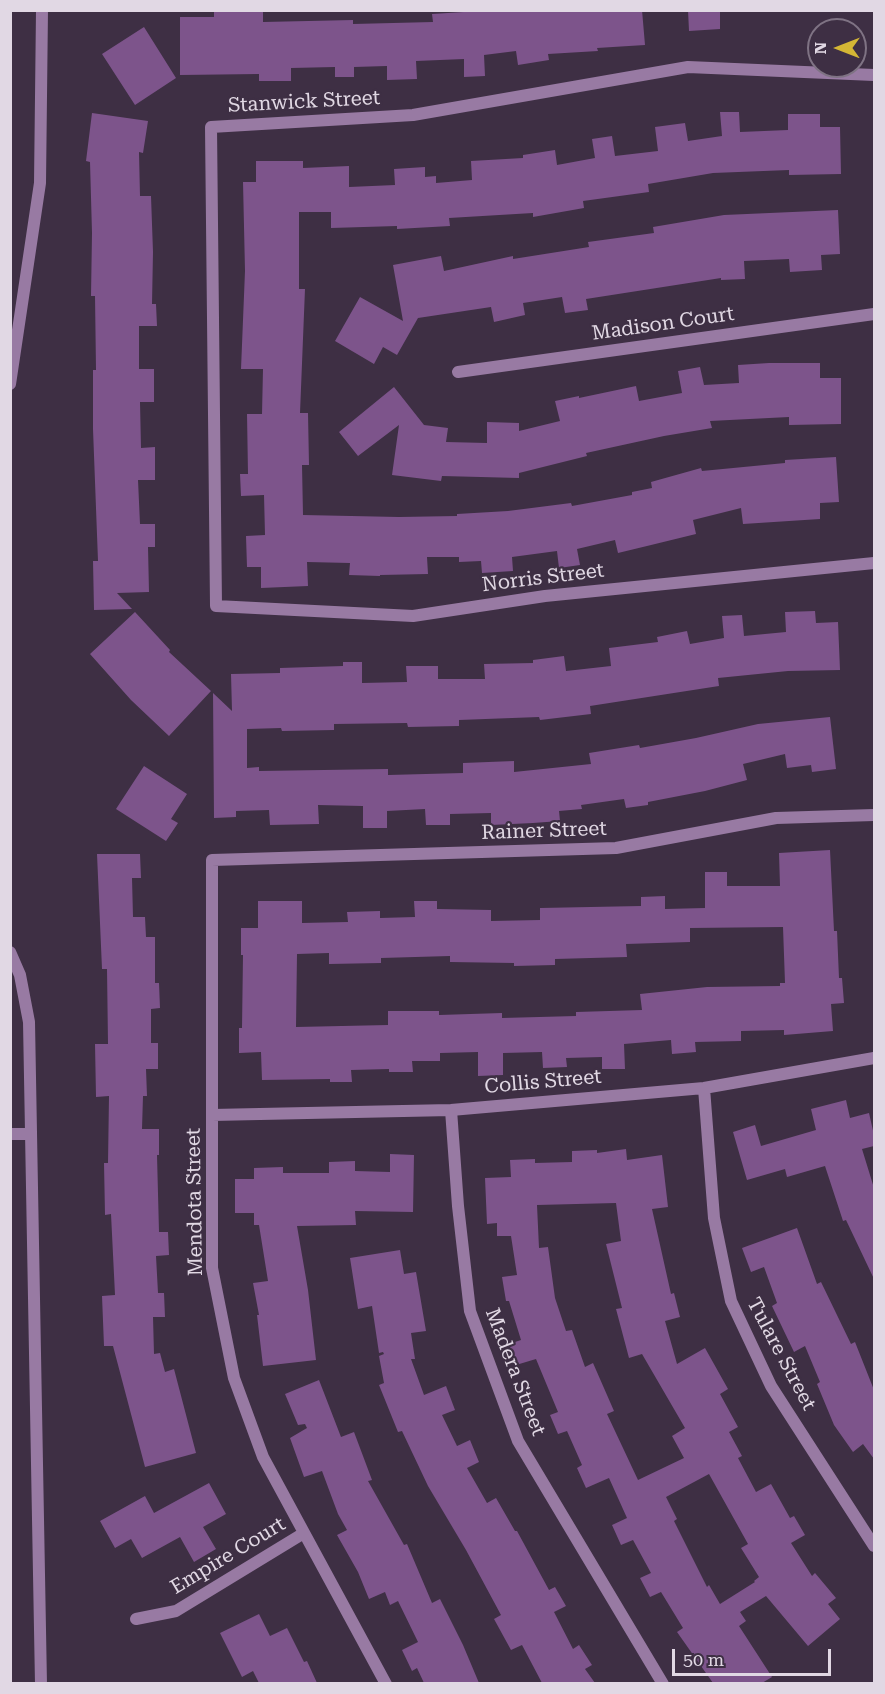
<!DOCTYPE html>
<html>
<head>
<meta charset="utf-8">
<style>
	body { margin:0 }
	#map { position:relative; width:885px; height:1694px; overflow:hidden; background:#3e2f44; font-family:"Roboto Serif",serif }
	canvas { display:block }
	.frame { position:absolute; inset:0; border:12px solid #e1d8e4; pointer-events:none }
	.north { position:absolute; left:807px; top:18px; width:60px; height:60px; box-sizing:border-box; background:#3e2f44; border:2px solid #7f7384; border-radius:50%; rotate:270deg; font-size:16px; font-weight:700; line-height:24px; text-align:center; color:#e1d8e4 }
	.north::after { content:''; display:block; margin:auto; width:21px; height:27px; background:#d4b635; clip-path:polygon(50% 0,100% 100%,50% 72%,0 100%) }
	.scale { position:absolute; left:672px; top:1649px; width:159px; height:27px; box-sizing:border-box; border:3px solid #e1d8e4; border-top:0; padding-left:8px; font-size:18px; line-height:21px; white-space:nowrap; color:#e1d8e4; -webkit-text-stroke:4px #3e2f44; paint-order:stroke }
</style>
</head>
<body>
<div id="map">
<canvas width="885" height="1694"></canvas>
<div class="frame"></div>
<div class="north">N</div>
<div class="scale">50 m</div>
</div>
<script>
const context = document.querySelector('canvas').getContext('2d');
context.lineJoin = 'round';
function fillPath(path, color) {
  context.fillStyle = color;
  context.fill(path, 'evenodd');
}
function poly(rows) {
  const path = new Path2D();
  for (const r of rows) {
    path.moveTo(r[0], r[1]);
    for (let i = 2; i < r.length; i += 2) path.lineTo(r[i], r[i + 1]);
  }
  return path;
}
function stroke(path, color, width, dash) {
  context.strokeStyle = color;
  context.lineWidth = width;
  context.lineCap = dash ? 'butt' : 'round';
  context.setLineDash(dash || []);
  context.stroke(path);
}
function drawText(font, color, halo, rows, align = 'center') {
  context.font = font + ' "Roboto Serif",serif';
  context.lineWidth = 4.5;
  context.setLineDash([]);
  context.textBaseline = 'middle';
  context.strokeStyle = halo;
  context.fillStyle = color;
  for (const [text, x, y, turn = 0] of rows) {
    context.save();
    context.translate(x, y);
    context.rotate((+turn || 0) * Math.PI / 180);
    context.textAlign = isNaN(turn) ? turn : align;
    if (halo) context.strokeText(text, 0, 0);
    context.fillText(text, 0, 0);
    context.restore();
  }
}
const building = poly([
	[495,10,642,10,645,45,597,48,598,51,548,54,549,60,518,65,516,51,484,55,485,76,464,77,464,59,416,61,417,79,387,80,387,66,354,67,354,77,335,77,335,67,291,68,291,81,259,81,259,74,180,75,180,17,214,17,214,11,263,11,263,22,353,20,353,24,433,22,432,14],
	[688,10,720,10,720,29,689,31],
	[144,27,176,78,135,105,102,54],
	[720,112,739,112,740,132,788,130,788,114,820,114,820,127,840,127,841,174,789,175,789,170,713,173,648,184,649,192,583,201,584,208,533,217,533,213,449,218,450,226,397,229,397,226,331,228,331,212,299,212,299,289,305,289,300,413,308,413,309,465,302,465,303,515,399,517,457,516,457,514,508,511,571,503,572,506,632,495,632,492,652,488,651,482,701,468,702,471,785,463,785,460,836,457,839,502,820,503,820,519,743,524,741,508,693,520,696,534,647,546,618,553,615,540,577,549,580,565,559,568,557,551,512,557,513,571,482,573,481,561,459,562,459,557,427,557,428,574,380,575,380,576,349,575,350,563,307,562,308,586,261,588,261,567,247,567,246,536,265,535,264,495,241,496,240,474,248,474,247,414,262,414,263,369,241,369,245,271,243,182,256,182,256,161,303,161,303,168,349,166,349,187,395,185,394,169,425,167,425,177,436,176,436,183,472,180,471,161,523,158,523,155,555,150,557,165,595,158,592,139,612,136,615,156,658,151,655,127,685,123,688,141,722,136],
	[92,113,148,121,143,153,139,152,140,196,151,196,153,252,152,304,156,304,157,326,139,326,139,369,154,369,154,402,140,402,141,448,155,447,155,480,138,480,140,524,155,524,155,547,148,547,149,592,117,593,132,609,94,610,93,561,98,561,93,429,93,370,96,370,95,296,91,296,92,233,90,162,86,161],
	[838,210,840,254,821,255,822,270,790,272,789,259,744,261,745,279,721,280,721,278,586,299,588,310,565,313,562,297,523,303,525,315,494,322,491,307,418,318,397,355,383,347,374,364,335,341,360,297,403,321,393,265,441,256,444,271,513,256,513,259,589,247,588,242,654,233,653,227,724,215],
	[769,363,820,363,820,378,841,378,841,424,789,425,789,417,710,421,712,428,664,436,586,453,587,456,519,473,519,478,442,476,441,481,392,475,399,425,358,456,339,432,394,387,424,425,448,428,446,442,487,443,487,422,519,423,519,431,560,421,555,401,579,396,579,398,636,386,639,401,682,393,678,371,700,367,704,385,739,383,738,365],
	[815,611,816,623,838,622,840,670,788,671,718,678,719,686,590,706,591,714,540,720,539,717,459,720,459,726,408,727,407,723,334,724,334,730,282,731,281,728,247,729,247,768,259,767,259,771,388,769,388,775,463,773,463,763,514,761,514,772,591,764,589,753,639,745,640,748,696,738,758,724,830,717,836,769,812,772,811,765,787,768,785,754,743,764,747,780,705,791,648,802,648,805,626,808,624,799,581,805,582,809,559,811,560,821,533,823,491,825,491,813,450,814,450,825,426,825,425,809,387,811,387,828,363,828,363,806,318,805,319,824,270,825,269,810,236,811,236,817,214,818,213,693,232,711,231,674,280,673,280,668,343,666,343,662,362,662,362,683,407,682,406,666,438,666,438,679,485,679,484,664,533,663,533,660,564,656,566,671,611,666,609,648,658,642,657,637,687,631,690,644,724,638,722,616,742,615,744,636,786,632,785,612],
	[135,612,170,650,169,652,211,691,169,736,131,700,90,654],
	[144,766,187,794,171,819,178,823,166,841,116,809],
	[830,850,834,931,837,931,839,978,842,978,844,1003,831,1004,833,1031,784,1035,784,1030,741,1031,741,1041,695,1042,696,1052,672,1054,671,1040,624,1044,625,1069,602,1069,602,1057,566,1058,567,1067,543,1068,542,1052,503,1053,503,1075,478,1076,478,1052,440,1053,440,1061,412,1061,413,1072,389,1072,389,1069,351,1070,352,1082,330,1082,330,1079,262,1080,261,1052,239,1053,239,1028,242,1028,243,955,241,955,241,928,258,928,258,901,302,901,302,923,348,922,347,912,380,911,380,918,415,917,414,901,437,901,437,909,491,910,491,921,540,920,540,908,641,906,641,897,665,896,665,909,705,908,705,872,727,872,727,886,780,886,779,853],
	[783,927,785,983,780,983,780,986,707,987,640,994,642,1010,576,1012,576,1016,502,1018,502,1013,439,1015,439,1011,388,1011,388,1025,296,1027,297,954,329,953,329,964,381,963,381,958,450,956,450,962,514,963,514,966,555,965,555,959,627,957,626,944,690,942,690,928],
	[97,854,140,854,141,878,132,878,133,917,145,917,146,937,155,937,155,983,159,983,160,1008,151,1009,151,1043,158,1043,158,1069,146,1069,147,1096,143,1096,142,1129,159,1129,159,1155,157,1155,159,1232,168,1232,169,1255,156,1256,158,1293,164,1293,165,1317,153,1317,154,1354,160,1353,165,1372,174,1369,196,1453,145,1467,113,1346,104,1346,102,1296,115,1295,111,1214,105,1215,104,1163,108,1163,109,1096,96,1097,95,1044,108,1044,107,969,102,969],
	[846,1100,850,1118,869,1113,874,1135,874,1146,862,1149,874,1188,874,1279,846,1220,843,1221,825,1166,787,1177,785,1169,747,1180,733,1132,755,1125,761,1146,816,1130,811,1109],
	[626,1149,627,1160,662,1155,668,1207,652,1209,671,1294,674,1293,680,1317,665,1321,677,1364,705,1348,728,1389,720,1394,738,1427,729,1432,742,1456,738,1458,756,1492,771,1484,790,1518,794,1516,805,1535,791,1543,812,1576,815,1573,836,1598,828,1604,840,1619,808,1646,766,1596,740,1612,746,1621,739,1626,772,1677,762,1683,713,1683,677,1632,683,1628,661,1592,650,1597,640,1578,651,1573,633,1540,621,1545,612,1525,627,1518,609,1478,586,1488,577,1468,582,1465,567,1431,558,1434,550,1415,558,1412,536,1359,516,1365,509,1344,521,1340,509,1301,506,1301,502,1277,517,1275,511,1236,497,1236,497,1223,487,1224,485,1178,511,1177,510,1160,535,1159,535,1163,572,1162,572,1151,597,1150,597,1153],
	[616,1203,621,1241,606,1244,622,1308,616,1309,629,1358,642,1354,685,1428,672,1436,684,1458,638,1480,607,1414,614,1411,593,1363,585,1367,572,1330,566,1331,555,1298,548,1247,539,1248,537,1205],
	[709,1474,748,1544,741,1548,759,1577,754,1581,755,1582,720,1604,709,1585,707,1587,674,1521,677,1519,666,1497],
	[390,1154,414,1155,413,1212,355,1211,356,1225,297,1226,308,1290,316,1360,263,1366,257,1315,259,1315,253,1283,268,1281,259,1225,254,1225,254,1213,235,1213,235,1179,254,1179,254,1168,283,1167,283,1173,329,1173,329,1162,355,1161,355,1171,390,1172],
	[797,1228,817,1284,821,1282,851,1344,855,1342,874,1390,874,1459,863,1444,853,1452,834,1425,817,1384,820,1382,805,1346,794,1352,772,1306,777,1303,764,1267,751,1272,742,1248],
	[400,1250,404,1274,416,1272,426,1331,411,1333,415,1359,411,1359,424,1395,446,1386,455,1410,442,1415,457,1446,470,1440,479,1462,467,1468,487,1503,496,1498,515,1531,517,1531,549,1590,555,1587,566,1606,554,1612,573,1649,579,1645,592,1665,585,1669,595,1683,542,1683,522,1645,511,1650,494,1619,501,1615,466,1550,428,1486,402,1431,398,1432,379,1385,384,1383,379,1356,384,1354,383,1352,379,1353,372,1306,358,1309,350,1258],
	[319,1380,341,1437,354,1432,372,1480,368,1481,404,1545,407,1544,432,1603,440,1599,463,1645,479,1683,424,1683,417,1668,412,1671,402,1650,418,1642,398,1601,390,1605,385,1592,369,1599,358,1572,337,1535,347,1530,338,1514,322,1471,304,1477,290,1438,307,1428,305,1424,298,1425,285,1394],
	[209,1483,226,1514,203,1527,216,1549,194,1562,180,1537,142,1558,131,1539,115,1548,100,1521,145,1496,154,1513],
	[259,1614,270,1636,287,1628,304,1662,307,1661,317,1683,259,1683,253,1671,242,1677,220,1633]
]);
const minor = poly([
	[874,75,688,67,413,115,211,127,216,606,413,616,545,596,874,563],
	[458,372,874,314],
	[10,952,20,975,29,1022,41,1684],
	[704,1088,714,1218,731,1301,771,1386,874,1546],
	[451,1110,458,1206,470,1311,518,1441,663,1684],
	[212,1115,451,1110,704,1088,874,1058],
	[10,1134,31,1134],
	[136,1619,176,1611,304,1533],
	[386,1684,263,1457,234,1378,212,1268,212,860,616,848,776,818,874,815]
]);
const tertiary = poly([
	[10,384,40,183,42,10]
]);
const streetNames = [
	["Stanwick Street",304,102,-3],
	["Madison Court",663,324,-8],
	["Norris Street",543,578,-7],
	["Rainer Street",544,831,-2],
	["Collis Street",543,1082,-5],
	["Mendota Street",195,1202,-91],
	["Tulare Street",781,1354,62],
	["Madera Street",515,1372,69],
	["Empire Court",228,1556,-31]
];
fillPath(building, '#7d548b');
stroke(minor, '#987aa3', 12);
stroke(tertiary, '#987aa3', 12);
drawText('20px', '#e1d8e4', '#3e2f44', streetNames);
</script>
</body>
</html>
